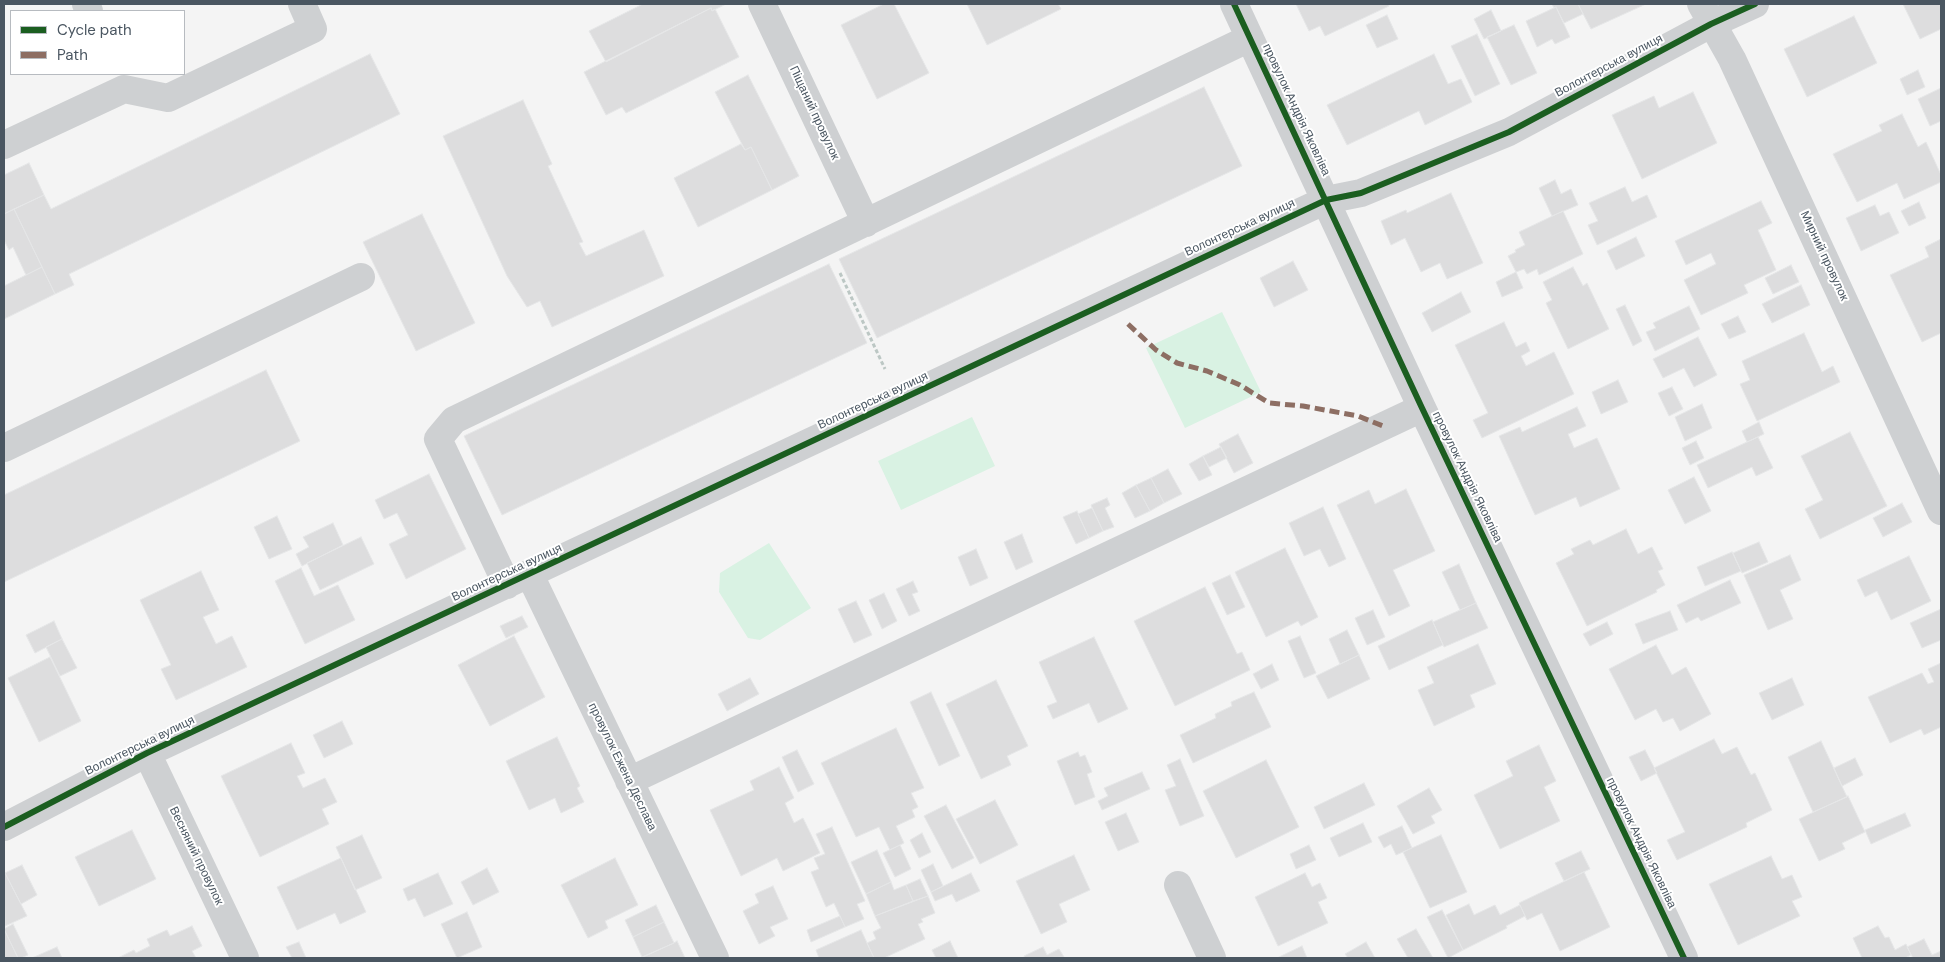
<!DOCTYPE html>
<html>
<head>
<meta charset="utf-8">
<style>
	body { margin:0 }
	#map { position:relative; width:1945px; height:962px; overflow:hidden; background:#f4f4f4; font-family:"DM Sans",sans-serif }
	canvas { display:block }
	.frame { position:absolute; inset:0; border:5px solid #4a5661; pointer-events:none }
	.legend { position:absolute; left:10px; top:10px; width:175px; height:65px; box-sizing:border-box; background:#fff; border:1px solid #b7bbc0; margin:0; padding:6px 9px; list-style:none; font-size:15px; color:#4a5661 }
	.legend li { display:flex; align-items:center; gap:10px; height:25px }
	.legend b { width:25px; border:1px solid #b7bbc0 }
</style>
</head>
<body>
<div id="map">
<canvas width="1945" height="962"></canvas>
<div class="frame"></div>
<ul class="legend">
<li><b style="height:6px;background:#1b5e20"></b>Cycle path</li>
<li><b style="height:6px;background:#8d6e63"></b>Path</li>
</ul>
</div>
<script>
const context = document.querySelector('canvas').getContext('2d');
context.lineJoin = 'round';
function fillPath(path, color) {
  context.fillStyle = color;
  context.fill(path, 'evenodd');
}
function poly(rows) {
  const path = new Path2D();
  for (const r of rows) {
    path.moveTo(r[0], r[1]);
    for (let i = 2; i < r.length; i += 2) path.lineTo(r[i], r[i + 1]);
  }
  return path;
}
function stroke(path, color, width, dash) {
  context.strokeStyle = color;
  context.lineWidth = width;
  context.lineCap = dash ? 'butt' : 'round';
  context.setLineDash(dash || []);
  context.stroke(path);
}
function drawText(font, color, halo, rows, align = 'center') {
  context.font = font + ' "DM Sans",sans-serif';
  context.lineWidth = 4;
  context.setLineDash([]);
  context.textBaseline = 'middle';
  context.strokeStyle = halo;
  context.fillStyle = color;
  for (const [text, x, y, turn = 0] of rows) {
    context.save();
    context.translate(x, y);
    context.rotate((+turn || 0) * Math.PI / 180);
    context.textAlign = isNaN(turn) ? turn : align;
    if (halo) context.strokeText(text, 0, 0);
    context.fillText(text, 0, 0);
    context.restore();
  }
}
const green = poly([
	[1222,312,1261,392,1185,428,1146,348],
	[972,417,995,466,901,510,878,461],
	[769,543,811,608,760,640,748,638,719,592,720,573]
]);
const building = poly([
	[643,4,726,4,712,11,711,8,606,62,589,31,643,4],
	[884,4,894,4,929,73,877,99,841,25,884,4],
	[967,4,1058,4,1061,9,987,45,967,4],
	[1296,4,1388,4,1389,6,1325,36,1320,26,1309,31,1296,4],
	[1552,4,1578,4,1583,14,1564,23,1556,7,1554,8,1552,4],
	[1578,4,1646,4,1591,29,1578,4],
	[1903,4,1941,4,1941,29,1920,39,1903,4],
	[1556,7,1570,37,1555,44,1552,39,1537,47,1526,21,1556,7],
	[711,8,712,11,715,9,739,57,626,113,622,107,606,115,584,72,711,8],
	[1491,10,1501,31,1484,39,1474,19,1491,10],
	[1387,15,1398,39,1377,48,1366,25,1387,15],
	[1854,16,1877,63,1807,97,1784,49,1854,16],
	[1514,25,1537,73,1511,85,1487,37,1514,25],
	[1477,34,1500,84,1475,96,1451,46,1477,34],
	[370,54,400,114,69,274,74,285,55,294,14,209,44,195,51,209,370,54],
	[1434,54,1448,84,1461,79,1472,102,1425,125,1419,111,1347,145,1327,105,1434,54],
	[1918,70,1925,87,1907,95,1900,79,1918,70],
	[748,75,799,176,772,190,751,147,745,150,715,92,748,75],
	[1204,87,1242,166,877,338,839,259,1204,87],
	[1941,88,1941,121,1930,126,1918,99,1941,88],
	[1693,92,1717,143,1642,179,1612,115,1654,96,1659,108,1693,92],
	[523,100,552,164,548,166,583,242,579,243,586,256,644,230,664,276,552,327,540,301,527,307,507,276,443,136,523,100],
	[1902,114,1918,147,1926,142,1941,175,1941,182,1904,199,1897,183,1857,202,1833,154,1882,131,1879,125,1902,114],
	[741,144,745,150,751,147,772,190,698,227,674,178,741,144],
	[29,163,44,195,4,214,4,175,29,163],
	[1555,180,1561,194,1571,189,1578,205,1552,216,1539,188,1555,180],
	[1625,187,1632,202,1647,195,1657,217,1597,245,1588,225,1598,221,1589,203,1625,187],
	[1451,193,1483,263,1447,279,1440,263,1421,272,1405,238,1391,245,1381,221,1406,210,1407,213,1451,193],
	[1761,201,1772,223,1758,230,1776,270,1744,285,1748,293,1701,315,1684,280,1716,264,1711,253,1686,265,1675,241,1761,201],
	[1919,202,1926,218,1909,226,1901,211,1919,202],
	[1875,205,1880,216,1889,212,1899,233,1861,251,1846,218,1875,205],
	[14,209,42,267,26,275,13,247,9,250,4,240,4,214,14,209],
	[1563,211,1583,254,1539,275,1537,269,1527,274,1524,269,1516,272,1508,256,1516,252,1515,250,1525,245,1519,232,1563,211],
	[422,214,475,323,416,351,363,242,422,214],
	[1636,237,1645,256,1616,270,1607,251,1636,237],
	[1941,239,1941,333,1922,342,1890,275,1929,257,1925,247,1941,239],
	[1293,261,1308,290,1274,307,1260,278,1293,261],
	[829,264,867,343,502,515,464,436,829,264],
	[1791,265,1799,282,1773,294,1765,278,1791,265],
	[42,267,55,294,4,319,4,286,42,267],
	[1573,267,1583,286,1587,283,1609,329,1568,349,1546,303,1552,300,1543,282,1573,267],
	[1516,272,1523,288,1502,297,1496,282,1516,272],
	[1801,285,1810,305,1772,323,1762,304,1801,285],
	[1461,292,1471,312,1432,332,1422,313,1461,292],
	[1625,305,1642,341,1633,346,1616,309,1625,305],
	[1689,306,1700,329,1655,351,1646,332,1656,328,1653,323,1689,306],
	[1738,316,1746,332,1729,339,1721,324,1738,316],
	[1504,322,1516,347,1526,342,1530,351,1521,356,1526,366,1554,352,1574,394,1482,438,1473,420,1488,413,1455,345,1504,322],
	[1804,333,1822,372,1833,366,1840,382,1757,421,1740,384,1750,380,1742,361,1804,333],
	[1698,337,1717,375,1694,387,1684,368,1663,378,1653,359,1698,337],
	[266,370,300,441,4,582,4,495,266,370],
	[1618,380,1628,402,1601,414,1592,392,1618,380],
	[1672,387,1683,409,1669,416,1658,393,1672,387],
	[1702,404,1712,428,1685,441,1675,417,1702,404],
	[1577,407,1586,426,1568,434,1574,448,1597,438,1620,489,1580,507,1576,497,1535,515,1499,436,1520,427,1522,432,1577,407],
	[1759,422,1764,434,1747,442,1742,431,1759,422],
	[1850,432,1887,506,1820,539,1805,509,1823,500,1801,456,1850,432],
	[1238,434,1253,463,1234,473,1219,444,1238,434],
	[1758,437,1773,468,1756,476,1752,467,1708,488,1697,465,1758,437],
	[1696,441,1704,458,1690,465,1682,448,1696,441],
	[1221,447,1227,458,1209,467,1203,456,1221,447],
	[1203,456,1212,475,1199,481,1189,464,1203,456],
	[1168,469,1182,494,1164,503,1151,478,1168,469],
	[429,474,466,549,406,579,389,544,408,535,397,513,384,519,375,500,429,474],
	[1694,477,1711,511,1685,524,1668,490,1694,477],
	[1151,478,1164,503,1150,511,1136,485,1151,478],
	[1136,485,1150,511,1135,518,1122,493,1136,485],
	[1406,489,1435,551,1393,570,1410,606,1389,616,1337,505,1369,490,1375,504,1406,489],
	[1107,498,1110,505,1105,508,1114,527,1103,531,1091,505,1107,498],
	[1902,503,1912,522,1883,537,1873,518,1902,503],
	[1323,507,1346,559,1329,567,1320,549,1304,556,1289,523,1323,507],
	[1092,508,1103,531,1089,538,1078,514,1092,508],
	[1077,511,1089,538,1076,544,1063,517,1077,511],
	[277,516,292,549,269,559,254,527,277,516],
	[333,523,343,545,302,566,296,554,309,547,303,537,333,523],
	[1626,529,1638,554,1652,547,1663,569,1658,571,1665,585,1656,590,1657,592,1587,626,1556,563,1574,554,1571,549,1590,540,1593,545,1626,529],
	[1022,534,1033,562,1016,570,1004,542,1022,534],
	[361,537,374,564,320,590,307,563,361,537],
	[1759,542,1768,562,1742,573,1733,553,1759,542],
	[1285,548,1318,617,1301,626,1298,621,1266,637,1235,572,1285,548],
	[976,549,988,578,970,586,958,557,976,549],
	[1732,552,1741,571,1705,586,1697,567,1732,552],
	[1790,555,1801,580,1780,590,1793,619,1768,630,1744,575,1790,555],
	[1909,556,1931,601,1891,620,1877,591,1865,597,1857,580,1909,556],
	[1459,564,1476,603,1460,610,1442,572,1459,564],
	[301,568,314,596,338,585,355,620,305,644,275,581,301,568],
	[201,571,219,610,203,617,216,644,232,636,247,667,176,700,161,669,171,665,140,600,201,571],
	[1230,575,1245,607,1227,615,1212,583,1230,575],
	[1730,580,1741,603,1701,621,1698,617,1686,623,1677,605,1730,580],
	[913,581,918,592,912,594,920,611,909,616,896,589,913,581],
	[1205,587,1237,654,1242,652,1250,670,1175,706,1134,621,1205,587],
	[884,593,897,621,882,629,869,600,884,593],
	[856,601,872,635,854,643,838,609,856,601],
	[1476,603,1488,628,1444,647,1433,622,1476,603],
	[1941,609,1941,640,1922,648,1910,623,1941,609],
	[1373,610,1385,637,1367,645,1355,618,1373,610],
	[1670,611,1678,630,1643,644,1635,624,1670,611],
	[522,616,528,627,506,638,500,626,522,616],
	[1432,620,1443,645,1389,670,1378,646,1432,620],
	[54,621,62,639,35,653,26,635,54,621],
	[1607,622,1613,634,1590,646,1583,634,1607,622],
	[1347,630,1359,655,1340,664,1329,639,1347,630],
	[514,636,545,697,490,726,458,665,514,636],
	[1300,636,1316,673,1304,678,1288,641,1300,636],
	[1094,637,1128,709,1098,723,1089,703,1053,719,1047,706,1057,702,1039,662,1094,637],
	[62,639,77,668,60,676,46,647,62,639],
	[1478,644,1496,684,1470,695,1475,707,1434,726,1418,690,1434,683,1427,667,1478,644],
	[1656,645,1672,675,1686,667,1711,714,1680,731,1673,718,1663,722,1656,709,1635,720,1609,669,1656,645],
	[1359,655,1370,679,1328,699,1316,676,1359,655],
	[50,657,81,721,39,742,8,678,50,657],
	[1941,663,1941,727,1924,735,1921,729,1890,743,1868,697,1922,673,1928,684,1934,682,1928,669,1941,663],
	[1272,664,1279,680,1261,689,1253,674,1272,664],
	[750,678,759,694,727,711,718,694,750,678],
	[1792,678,1804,705,1772,720,1759,693,1792,678],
	[996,680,1028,746,1007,756,1011,765,981,779,946,704,996,680],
	[931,692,960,756,939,766,910,702,931,692],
	[1254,692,1271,727,1193,763,1180,735,1216,718,1215,714,1232,706,1231,702,1254,692],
	[342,721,353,744,324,758,313,735,342,721],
	[896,728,924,788,911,793,918,807,912,810,915,817,896,826,904,843,890,850,879,827,856,837,821,763,896,728],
	[557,737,580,786,577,788,584,802,561,813,555,798,529,810,506,761,557,737],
	[1714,739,1722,754,1737,747,1751,775,1755,773,1772,810,1746,823,1747,827,1677,860,1667,840,1685,832,1654,768,1714,739],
	[1821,741,1847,797,1813,812,1788,757,1821,741],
	[291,743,305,773,297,776,303,788,325,778,337,802,322,809,329,824,260,857,221,776,291,743],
	[1539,745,1556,781,1544,787,1560,821,1500,849,1474,795,1513,776,1506,761,1539,745],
	[797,750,814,784,798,792,782,757,797,750],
	[1645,750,1657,773,1641,781,1629,757,1645,750],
	[1078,752,1080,757,1085,755,1092,772,1087,774,1095,797,1075,805,1057,761,1078,752],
	[1855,758,1863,775,1842,786,1834,768,1855,758],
	[1180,759,1204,816,1180,826,1165,790,1176,786,1167,765,1180,759],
	[1266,760,1299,827,1236,858,1203,791,1266,760],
	[779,767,794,798,785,803,794,823,803,818,820,853,783,871,777,858,741,876,710,810,754,790,750,781,779,767],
	[1142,772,1150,789,1102,810,1098,801,1108,796,1104,788,1142,772],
	[1364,783,1375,805,1324,829,1314,807,1364,783],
	[1429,788,1442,810,1431,816,1435,823,1413,834,1397,806,1429,788],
	[1848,796,1865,832,1842,843,1845,849,1819,861,1799,819,1848,796],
	[995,800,1018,845,980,864,956,819,995,800],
	[946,805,974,858,952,869,924,816,946,805],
	[1126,813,1139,842,1118,851,1105,822,1126,813],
	[1905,813,1911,826,1871,844,1865,830,1905,813],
	[1363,823,1372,842,1339,857,1330,838,1363,823],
	[1402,826,1412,848,1396,855,1391,844,1384,848,1378,837,1402,826],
	[832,827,865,901,857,904,864,919,845,927,834,903,826,907,811,872,819,869,814,858,825,854,816,834,832,827],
	[132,830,156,879,99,906,75,857,132,830],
	[922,833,931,852,919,858,910,840,922,833],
	[362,835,382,878,355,890,336,847,362,835],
	[1441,835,1467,892,1430,908,1403,852,1441,835],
	[900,845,911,869,895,877,883,853,900,845],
	[1309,845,1316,860,1296,869,1290,854,1309,845],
	[877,850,891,882,866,894,851,862,877,850],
	[1581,851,1590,869,1564,881,1555,863,1581,851],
	[1074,855,1090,890,1059,904,1067,922,1041,934,1016,881,1074,855],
	[1771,856,1782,879,1792,875,1802,897,1792,901,1800,916,1738,945,1709,884,1771,856],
	[341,858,366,912,340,924,335,913,297,930,277,887,341,858],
	[615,858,638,905,605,921,608,928,588,938,561,885,615,858],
	[933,864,943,886,931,892,921,870,933,864],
	[22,865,37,895,21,904,5,873,22,865],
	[487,868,499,892,473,905,461,882,487,868],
	[1584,872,1610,927,1560,951,1542,913,1527,920,1519,903,1584,872],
	[5,873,27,916,5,926,4,874,5,873],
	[438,873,453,904,424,917,415,898,408,901,403,889,438,873],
	[971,873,980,891,956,902,952,894,935,901,931,892,971,873],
	[1305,873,1312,887,1320,883,1327,898,1318,902,1328,923,1278,946,1255,897,1305,873],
	[920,879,928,896,913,901,906,885,920,879],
	[891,882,894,890,906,885,913,901,875,916,866,894,891,882],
	[773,886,788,919,770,927,775,936,759,944,743,911,759,903,755,894,773,886],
	[928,896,935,913,921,919,923,922,918,924,925,939,884,958,874,958,867,943,876,939,873,932,881,928,875,916,928,896],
	[1469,904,1474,915,1495,905,1500,915,1520,905,1525,916,1506,926,1507,928,1463,950,1446,915,1469,904],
	[656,905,664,922,633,937,625,920,656,905],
	[1442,910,1463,950,1448,958,1427,917,1442,910],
	[467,912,482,947,457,958,441,924,467,912],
	[840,916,845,927,811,942,807,930,840,916],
	[664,922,674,943,642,957,633,937,664,922],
	[13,924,28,955,21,958,18,958,4,929,13,924],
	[192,926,202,946,192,951,196,958,118,958,134,950,136,953,150,946,147,939,167,930,170,936,192,926],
	[1878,926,1885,938,1889,937,1895,950,1906,944,1911,955,1905,958,1862,958,1853,938,1878,926],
	[4,929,18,958,4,958,4,929],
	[1416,929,1433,958,1408,958,1397,939,1416,929],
	[861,930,874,958,819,958,816,950,861,930],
	[1924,939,1932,955,1941,951,1941,958,1913,958,1907,947,1924,939],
	[677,941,685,958,641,958,674,943,677,941],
	[950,941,958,958,936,958,932,950,950,941],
	[299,942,306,958,292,958,286,947,299,942],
	[1366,942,1375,958,1348,958,1345,954,1366,942],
	[1302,946,1307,958,1277,958,1302,946],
	[57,947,62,958,32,958,57,947],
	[1043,947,1047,955,1059,949,1064,957,1025,958,1024,956,1043,947]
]);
const path = poly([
	[840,273,885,369]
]);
const minor = poly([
	[86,4,89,11],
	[762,4,866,223],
	[1234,4,1422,408,1684,958],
	[1701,4,1732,59,1941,511],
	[4,145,124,89,168,98,313,29,302,4],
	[4,448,361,277],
	[530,575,715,958],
	[507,585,438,439,454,420,1250,38],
	[147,753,245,958],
	[629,781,1422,408],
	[4,827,147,753,1326,200,1361,193,1509,132,1711,24,1755,4],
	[1178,885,1212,958]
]);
const quiet = poly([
	[1128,324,1156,350,1177,363,1207,371,1240,385,1269,403,1303,406,1358,416,1383,426]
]);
const cycleway = poly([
	[1234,4,1422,408,1684,958],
	[4,827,147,753,1326,200,1361,193,1509,132,1711,24,1755,4]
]);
const streetNames = [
	["Волонтерська вулиця",1609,66,-28],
	["провулок Андрія Яковліва",1296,110,65],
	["Піщаний провулок",814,113,65],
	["Волонтерська вулиця",1240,228,-25],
	["Мирний провулок",1824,256,65],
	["Волонтерська вулиця",873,401,-25],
	["провулок Андрія Яковліва",1467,477,64],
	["Волонтерська вулиця",507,573,-25],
	["Волонтерська вулиця",140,746,-26],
	["провулок Ежена Деслава",622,767,64],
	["провулок Андрія Яковліва",1641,843,64],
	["Весняний провулок",196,856,64]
];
fillPath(green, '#d9f2e3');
fillPath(building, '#ddddde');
stroke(building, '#e5e6e7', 1);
stroke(path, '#bcc7c4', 3, [4, 2.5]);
stroke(minor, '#ced0d2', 28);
stroke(quiet, '#8d6e63', 5, [10, 5]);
stroke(cycleway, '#1b5e20', 6);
drawText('12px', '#4a5661', '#fff', streetNames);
</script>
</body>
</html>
